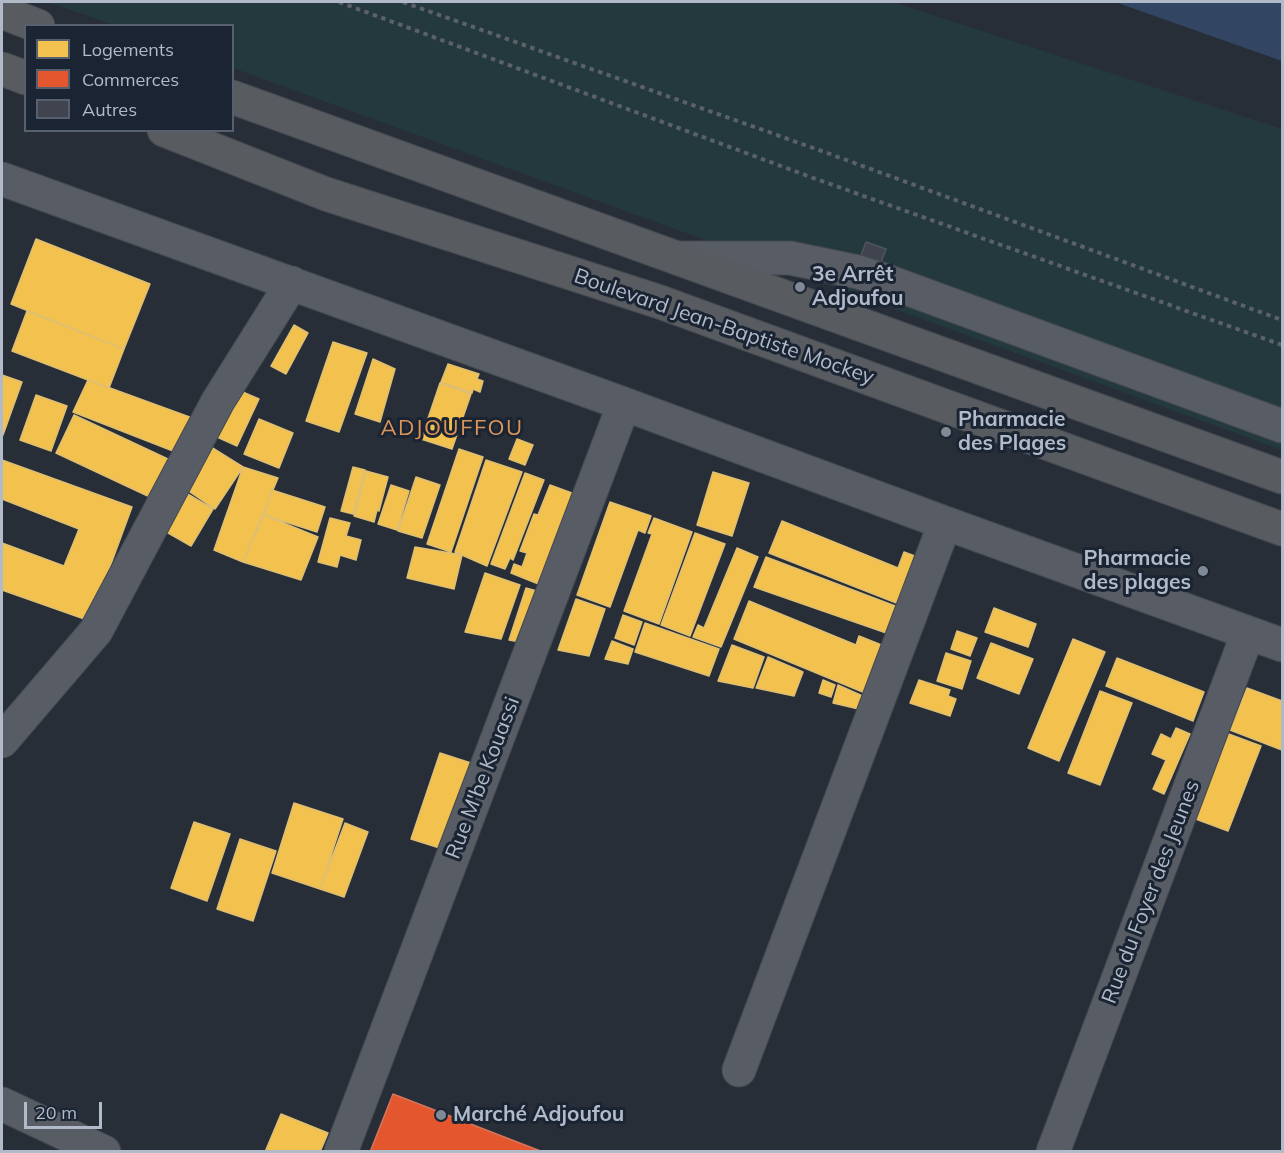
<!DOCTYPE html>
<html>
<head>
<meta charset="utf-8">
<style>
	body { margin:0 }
	#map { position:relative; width:1284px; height:1153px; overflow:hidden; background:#272e38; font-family:Mulish,sans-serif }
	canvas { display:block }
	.frame { position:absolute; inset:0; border:3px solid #b0bac9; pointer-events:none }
	.legend { position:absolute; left:24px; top:24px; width:210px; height:108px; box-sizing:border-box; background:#1a2432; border:2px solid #56606e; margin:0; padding:8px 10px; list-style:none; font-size:18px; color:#b0bac9 }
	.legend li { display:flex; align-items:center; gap:12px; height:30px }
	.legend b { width:30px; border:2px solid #56606e }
	.scale { position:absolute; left:24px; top:1102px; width:78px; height:27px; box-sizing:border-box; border:3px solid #b0bac9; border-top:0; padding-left:8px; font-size:18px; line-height:21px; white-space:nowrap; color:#b0bac9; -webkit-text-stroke:4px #1a2432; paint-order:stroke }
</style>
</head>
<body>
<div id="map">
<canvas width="1284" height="1153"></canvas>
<div class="frame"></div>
<ul class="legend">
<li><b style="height:16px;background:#f2c14e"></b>Logements</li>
<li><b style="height:16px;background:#e4572e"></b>Commerces</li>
<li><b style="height:16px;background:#3f444e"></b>Autres</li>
</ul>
<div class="scale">20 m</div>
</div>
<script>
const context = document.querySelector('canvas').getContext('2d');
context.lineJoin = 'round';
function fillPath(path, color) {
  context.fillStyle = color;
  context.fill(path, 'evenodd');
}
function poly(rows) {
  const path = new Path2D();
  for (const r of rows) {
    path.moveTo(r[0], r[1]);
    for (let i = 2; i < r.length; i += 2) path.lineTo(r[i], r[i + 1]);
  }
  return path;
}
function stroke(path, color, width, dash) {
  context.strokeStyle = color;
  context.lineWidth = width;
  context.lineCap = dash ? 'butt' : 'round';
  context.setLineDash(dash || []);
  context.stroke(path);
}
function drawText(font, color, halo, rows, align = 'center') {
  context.font = font + ' Mulish,sans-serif';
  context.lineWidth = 6;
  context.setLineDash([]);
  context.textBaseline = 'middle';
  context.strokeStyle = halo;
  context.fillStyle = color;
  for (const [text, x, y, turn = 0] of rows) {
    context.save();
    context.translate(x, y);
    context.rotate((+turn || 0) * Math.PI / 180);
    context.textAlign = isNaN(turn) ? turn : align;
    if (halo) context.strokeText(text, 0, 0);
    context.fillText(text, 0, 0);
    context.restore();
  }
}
const green = poly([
	[48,2,893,2,1282,129,1282,450,233,68,232,26,114,25]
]);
const water = poly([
	[1115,2,1282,2,1282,61]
]);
const homes = poly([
	[36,239,150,284,124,349,11,304,36,239],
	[27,311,124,349,109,388,12,351,27,311],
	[294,325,308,333,286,374,271,366,294,325],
	[333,342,367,353,339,432,306,421,333,342],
	[373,359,395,369,380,422,355,414,373,359],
	[448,364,479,374,477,379,483,381,480,392,473,389,472,393,441,382,448,364],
	[2,375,22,382,3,435,2,434,2,375],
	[88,380,195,419,173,451,73,412,88,380],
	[440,383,471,394,452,449,421,439,440,383],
	[238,390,259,399,237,446,217,437,238,390],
	[36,395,67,406,51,451,20,440,36,395],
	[74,415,170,460,152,498,56,453,74,415],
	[259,419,293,433,279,468,244,454,259,419],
	[517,439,533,445,525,465,509,459,517,439],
	[211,447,243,467,215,509,184,488,211,447],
	[459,449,483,457,451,552,427,544,459,449],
	[2,460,132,507,90,621,2,590,2,543,64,566,79,529,2,499,2,460],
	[486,460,522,472,487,566,455,552,486,460],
	[243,467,278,478,243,562,214,550,243,467],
	[353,467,365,470,353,514,341,511,353,467],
	[366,471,388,477,379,511,377,510,374,522,354,516,366,471],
	[713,472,749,483,732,536,697,525,713,472],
	[525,473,544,480,513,560,510,558,505,569,491,564,525,473],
	[416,477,440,485,422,538,398,531,416,477],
	[391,485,409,491,397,530,378,524,391,485],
	[550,485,580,496,546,587,511,573,514,564,522,567,527,553,520,551,534,514,538,515,550,485],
	[272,490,325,507,317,532,264,515,272,490],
	[186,493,213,509,191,546,163,530,186,493],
	[610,502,651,516,645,533,638,530,610,607,577,595,610,502],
	[264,515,318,537,301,580,243,562,264,515],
	[330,518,350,523,346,536,361,540,356,560,340,555,337,567,318,562,330,518],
	[654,518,692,532,659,624,624,611,652,534,648,533,654,518],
	[782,521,898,568,904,552,923,559,904,606,769,553,782,521],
	[695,533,725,544,690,636,661,625,695,533],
	[415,547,462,555,454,589,407,578,415,547],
	[737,548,758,557,721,647,693,637,698,625,704,628,737,548],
	[766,557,903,609,895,636,754,587,766,557],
	[485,573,520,585,501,639,465,632,485,573],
	[526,588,544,593,525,643,509,640,526,588],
	[576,599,605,609,589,656,558,650,576,599],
	[749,601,856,645,859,636,889,648,870,695,734,639,749,601],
	[994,608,1036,624,1028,647,985,632,994,608],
	[623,615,642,622,634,645,615,638,623,615],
	[645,623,719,649,709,676,635,652,645,623],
	[957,631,977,638,970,656,951,649,957,631],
	[1073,639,1105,652,1059,761,1028,748,1073,639],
	[612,641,633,649,628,664,605,659,612,641],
	[991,643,1033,659,1019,694,977,678,991,643],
	[732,645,764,657,753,688,718,681,732,645],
	[946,653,971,661,962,689,937,681,946,653],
	[768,657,803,672,794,696,756,688,768,657],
	[1117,658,1204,692,1193,721,1106,686,1117,658],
	[823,680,835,685,831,697,819,693,823,680],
	[919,680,950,690,948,696,956,699,950,716,910,703,919,680],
	[838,685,867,698,863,710,833,703,838,685],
	[1247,688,1282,701,1282,750,1230,730,1247,688],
	[1100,691,1132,703,1100,785,1068,773,1100,691],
	[1176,728,1190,734,1164,794,1153,789,1166,760,1152,754,1161,734,1171,739,1176,728],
	[1226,733,1261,746,1228,831,1193,818,1226,733],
	[440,753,474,764,446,850,411,839,440,753],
	[294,803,343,819,320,889,272,873,294,803],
	[194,822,230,834,207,901,171,888,194,822],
	[345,823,368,832,344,897,320,889,345,823],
	[240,839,276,851,253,921,217,909,240,839],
	[281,1114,328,1133,320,1152,265,1152,281,1114]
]);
const shops = poly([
	[393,1094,543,1152,370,1152,393,1094]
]);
const building = poly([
	[866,242,886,249,880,265,860,258,866,242]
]);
const path = poly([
	[339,2,816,179,1282,345],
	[403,2,819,150,1282,320]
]);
const minor = poly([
	[2,179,624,404,945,523,1282,645],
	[680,258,790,258,858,272,884,280,1282,426],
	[2,741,96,631,218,401,292,283],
	[739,1070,945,523],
	[2,1104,104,1152],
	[341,1152,624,404],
	[1053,1152,1248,633]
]);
const highway = poly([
	[2,12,38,26],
	[2,69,26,78],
	[232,97,1282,477],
	[164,130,326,194,660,302,1282,529]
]);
const markers = [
	[800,287,6,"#808996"],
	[946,432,6,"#808996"],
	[1203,571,6,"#808996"],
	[441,1115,6,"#808996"]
];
const poiNames = [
	["3e Arrêt",812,275],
	["Adjoufou",812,299],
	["Pharmacie",958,420],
	["des Plages",958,444],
	["Pharmacie",1191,559,"right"],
	["des plages",1191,583,"right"],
	["Marché Adjoufou",453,1115]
];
const streetNames = [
	["Boulevard Jean-Baptiste Mockey",724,327,19],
	["Rue M'be Kouassi",483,778,-69],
	["Rue du Foyer des Jeunes",1151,892,-69]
];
const neighbourhoodNames = [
	["ADJOUFFOU",452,428]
];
fillPath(green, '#24393e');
fillPath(water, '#324562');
fillPath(homes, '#f2c14e');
stroke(homes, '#debf73', 1.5);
fillPath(shops, '#e4572e');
stroke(shops, '#d4755c', 1.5);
fillPath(building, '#3f444e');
stroke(building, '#4f555f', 1.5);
stroke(minor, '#444950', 35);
stroke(highway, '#444a52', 35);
stroke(path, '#5a6168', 4, [4.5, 4.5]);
stroke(minor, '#585c64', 33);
stroke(highway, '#585b5f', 33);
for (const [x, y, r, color] of markers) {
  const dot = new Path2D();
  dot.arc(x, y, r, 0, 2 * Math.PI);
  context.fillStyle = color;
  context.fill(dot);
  stroke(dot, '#1a2432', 2);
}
drawText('bold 21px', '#b0bac9', '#1a2432', poiNames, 'left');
drawText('21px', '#b0bac9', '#1a2432', streetNames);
context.letterSpacing = '1.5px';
drawText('22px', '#dd9458', '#1a2432', neighbourhoodNames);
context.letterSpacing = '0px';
</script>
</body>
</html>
